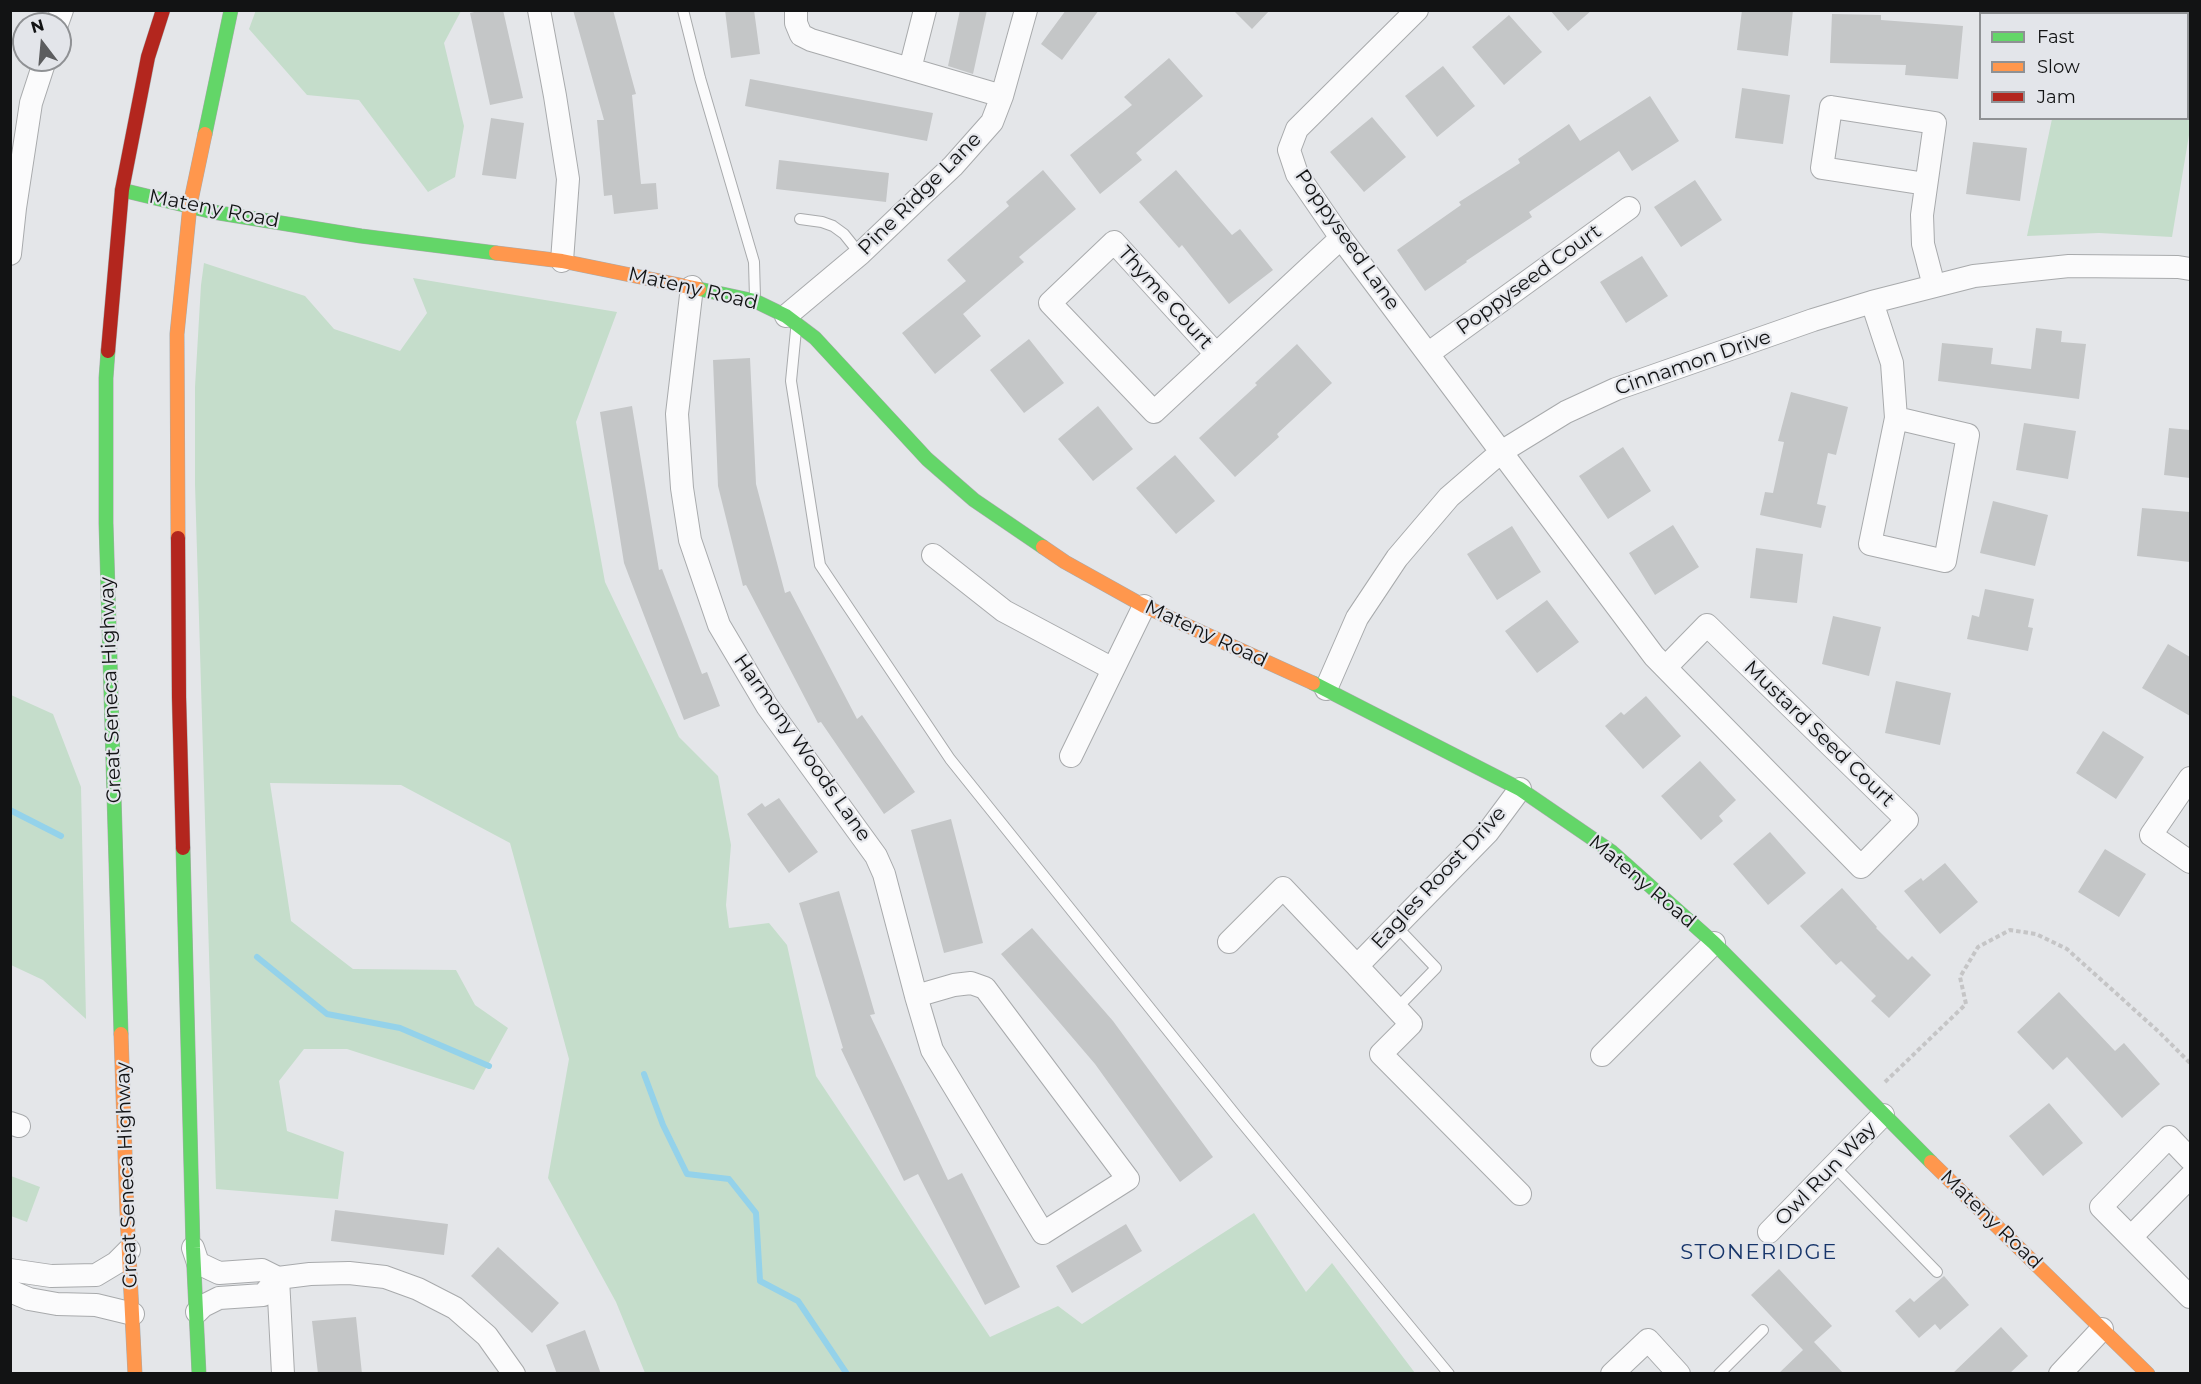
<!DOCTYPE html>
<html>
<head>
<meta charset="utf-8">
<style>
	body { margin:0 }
	#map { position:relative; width:2201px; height:1384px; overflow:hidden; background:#e4e6e9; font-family:Montserrat,sans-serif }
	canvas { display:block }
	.frame { position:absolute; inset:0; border:12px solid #121314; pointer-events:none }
	.legend { position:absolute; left:1979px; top:12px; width:210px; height:108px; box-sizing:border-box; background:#e3e5ea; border:2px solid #8f9194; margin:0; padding:8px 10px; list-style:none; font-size:18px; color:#121314 }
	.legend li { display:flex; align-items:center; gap:12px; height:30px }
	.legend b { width:30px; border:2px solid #8f9194 }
	.north { position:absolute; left:12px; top:12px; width:60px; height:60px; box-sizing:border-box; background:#e3e5ea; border:2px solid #8f9194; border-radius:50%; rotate:344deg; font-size:16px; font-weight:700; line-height:24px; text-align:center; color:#121314 }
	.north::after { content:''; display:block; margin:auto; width:21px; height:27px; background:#5c5d5f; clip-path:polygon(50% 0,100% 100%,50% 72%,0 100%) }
</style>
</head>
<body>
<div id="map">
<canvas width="2201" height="1384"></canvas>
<div class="frame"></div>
<ul class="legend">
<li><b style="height:8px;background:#63d668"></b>Fast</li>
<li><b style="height:8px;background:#ff974d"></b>Slow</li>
<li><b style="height:8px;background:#b3261e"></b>Jam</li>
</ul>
<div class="north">N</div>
</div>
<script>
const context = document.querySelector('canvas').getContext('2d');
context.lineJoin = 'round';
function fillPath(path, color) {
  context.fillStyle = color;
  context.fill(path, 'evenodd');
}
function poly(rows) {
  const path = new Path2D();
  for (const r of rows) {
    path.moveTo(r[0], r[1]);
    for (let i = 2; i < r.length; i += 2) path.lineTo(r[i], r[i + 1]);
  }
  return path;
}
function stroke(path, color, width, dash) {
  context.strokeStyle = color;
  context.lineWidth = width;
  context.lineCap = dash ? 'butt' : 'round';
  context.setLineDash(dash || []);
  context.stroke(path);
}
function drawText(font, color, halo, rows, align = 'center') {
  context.font = font + ' Montserrat,sans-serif';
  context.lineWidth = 4.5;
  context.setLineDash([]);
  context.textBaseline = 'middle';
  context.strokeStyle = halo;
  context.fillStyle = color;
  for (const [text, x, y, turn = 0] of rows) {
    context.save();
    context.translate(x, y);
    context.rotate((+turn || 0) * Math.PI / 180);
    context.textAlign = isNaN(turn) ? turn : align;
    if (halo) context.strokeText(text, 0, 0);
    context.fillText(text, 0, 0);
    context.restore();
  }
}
const green = poly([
	[256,10,461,11,444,43,464,126,455,177,428,192,359,100,307,95,249,29],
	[2074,11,2190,11,2190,129,2172,237,2099,233,2027,236,2052,119,2188,118,2188,14,2074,13],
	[204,263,305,296,334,329,400,351,427,313,413,278,617,312,576,422,605,582,679,737,718,776,731,845,726,905,729,928,769,923,787,945,816,1076,990,1337,1058,1306,1082,1324,1254,1213,1306,1292,1332,1263,1415,1373,645,1373,616,1302,548,1178,569,1059,510,843,401,785,270,783,291,921,353,969,456,970,475,1005,508,1028,474,1090,347,1049,304,1049,279,1081,287,1131,344,1152,338,1199,216,1189,195,484,195,387,201,285],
	[11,695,53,714,81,787,86,1019,43,980,11,965],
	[11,1176,40,1187,27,1222,11,1216]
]);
const stream = poly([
	[10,810,61,836],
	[257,957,327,1014,400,1028,489,1066],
	[644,1074,663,1125,687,1174,729,1179,756,1213,760,1281,798,1301,847,1374]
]);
const building = poly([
	[483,10,503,10,523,98,490,105,470,13],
	[573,10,613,10,636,94,632,95,641,184,656,183,658,209,614,214,612,195,604,196,597,120,604,120],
	[725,10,754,10,760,54,731,58],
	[960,10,987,10,973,74,948,66],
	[1066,10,1099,10,1062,60,1041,44],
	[1233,10,1270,10,1252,29],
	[1550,10,1592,10,1568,31],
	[1742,10,1793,10,1788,56,1737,50],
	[1832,14,1881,15,1881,20,1963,26,1958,79,1905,75,1906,65,1830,63],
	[1509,15,1542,52,1504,85,1472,47],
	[1169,58,1203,96,1136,153,1142,160,1100,194,1070,155,1132,105,1124,97],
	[1443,66,1475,106,1437,137,1405,96],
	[750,79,933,113,927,141,745,106],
	[1742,88,1790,95,1783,144,1735,138],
	[1650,96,1679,141,1632,171,1619,151,1529,212,1532,217,1466,261,1467,262,1425,291,1397,250,1461,205,1459,202,1520,163,1518,159,1569,124,1580,141],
	[1372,117,1406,157,1364,192,1330,152],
	[491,118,524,123,516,179,482,175],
	[1973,142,2027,148,2020,201,1966,194],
	[779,160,889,173,886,202,776,189],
	[1043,170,1076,209,1019,257,1024,262,963,314,981,336,935,374,902,333,966,281,947,260,1009,206,1006,202],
	[1176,170,1232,235,1240,229,1273,270,1229,304,1182,245,1179,248,1139,202],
	[1695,180,1722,220,1681,247,1654,207],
	[1642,256,1668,296,1626,323,1600,282],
	[2036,328,2062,331,2061,342,2086,344,2079,399,1938,381,1942,343,1993,348,1991,364,2031,369],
	[1029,339,1064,383,1024,413,990,370],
	[1297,344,1332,383,1277,434,1279,437,1235,477,1199,438,1257,385,1255,383],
	[750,358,756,484,785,593,790,591,857,719,862,715,915,792,884,814,821,722,818,723,746,585,743,586,718,486,713,360],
	[1791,392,1848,407,1836,455,1828,453,1817,504,1826,506,1821,528,1760,515,1765,492,1773,493,1784,442,1778,441],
	[632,406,659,570,662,569,702,674,707,672,720,706,684,720,624,563,600,412],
	[1098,406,1133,449,1093,481,1058,439],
	[2024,423,2076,431,2068,479,2016,470],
	[2169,428,2190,430,2190,478,2164,475],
	[1623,447,1651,491,1608,519,1579,476],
	[1175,455,1215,501,1176,534,1136,488],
	[1993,501,2048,515,2035,566,1980,553],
	[2142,508,2190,512,2190,562,2137,556],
	[1673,525,1699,567,1655,595,1629,553],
	[1512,526,1541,572,1497,600,1467,554],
	[1756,548,1803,554,1797,603,1750,598],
	[1985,589,2034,599,2028,627,2033,628,2028,651,1967,639,1972,615,1979,617],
	[1547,600,1579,642,1537,673,1505,631],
	[1833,616,1881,627,1869,676,1822,664],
	[2168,644,2190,657,2190,716,2142,688],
	[1896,681,1951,693,1940,745,1885,733],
	[1646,696,1681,736,1643,769,1605,726,1621,712,1624,715],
	[2103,731,2144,757,2116,799,2076,773],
	[1700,761,1736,800,1719,816,1723,821,1701,840,1661,796],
	[779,798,818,852,789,873,747,814,762,803,765,807],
	[951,819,983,943,944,953,911,830],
	[1770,832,1806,873,1768,905,1733,864],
	[2105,849,2146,874,2119,917,2078,892],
	[1945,863,1978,902,1940,934,1904,891,1921,878,1923,881],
	[1842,888,1877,927,1876,928,1908,960,1912,956,1931,975,1889,1018,1871,1001,1876,996,1841,961,1836,965,1800,926],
	[839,891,875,1014,870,1015,948,1180,962,1173,1020,1287,985,1305,918,1174,904,1181,841,1049,843,1048,799,903],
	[1032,928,1113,1021,1213,1157,1180,1182,1095,1064,1001,954],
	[2059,992,2115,1051,2124,1043,2160,1084,2122,1118,2067,1057,2053,1070,2017,1032],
	[2049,1103,2083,1143,2043,1176,2009,1136],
	[335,1210,448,1224,444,1255,331,1241],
	[1126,1224,1142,1251,1072,1293,1056,1266],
	[498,1247,559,1303,532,1333,471,1276],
	[1779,1269,1832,1326,1814,1342,1844,1374,1778,1374,1803,1350,1751,1295],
	[1944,1276,1969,1305,1940,1330,1935,1324,1919,1338,1895,1311,1910,1298,1914,1302],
	[356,1317,362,1374,318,1374,312,1321],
	[2001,1327,2028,1356,2009,1374,1952,1374],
	[585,1330,601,1374,557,1374,546,1345]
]);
const path = poly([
	[1885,1082,1966,1004,1960,977,1978,947,2010,930,2036,934,2067,949,2159,1032,2190,1063]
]);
const lane = poly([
	[683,10,700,78,754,262,755,298],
	[800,219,822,222,833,226,844,234,860,254],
	[796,330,791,381,820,565,950,759,1238,1118,1449,1374],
	[1396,926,1436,968,1397,1008],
	[1834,1166,1937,1272],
	[1719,1374,1763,1330]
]);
const street = poly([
	[539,10,555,96,568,179,562,261],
	[796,10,796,23,801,35,811,40,1002,96],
	[1417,10,1297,129,1289,150,1297,174,1341,238,1654,656,1861,867,1907,820,1707,625,1666,667],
	[57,24,62,10],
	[910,69,925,10],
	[1926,184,1822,168,1831,107,1935,123,1922,215,1923,244,1934,286],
	[10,254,15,208,31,103,45,60],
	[692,287,677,414,682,488,690,540,719,625,767,706,876,856,884,874,916,996,932,1050,1043,1233,1128,1179,985,988,971,983,954,985,916,996],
	[1872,302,1892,363,1896,418,1870,544,1945,561,1968,435,1896,418],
	[786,316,860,254,923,194,953,166,992,122,1002,96,1026,10],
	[1429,353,1629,208],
	[1216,354,1114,242,1050,303,1154,412,1341,238],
	[933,555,1004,611,1113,669],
	[1326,689,1357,618,1397,558,1449,497,1501,452,1566,412,1616,389,1813,320,1872,302,1974,276,2069,266,2178,267,2190,269],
	[1071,756,1144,606],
	[2190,778,2151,835,2190,862],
	[1229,942,1283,888,1357,966,1488,832,1520,789],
	[1357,966,1411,1024,1381,1054,1520,1194],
	[1602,1055,1714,943],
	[10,1123,19,1126],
	[2190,1159,2169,1137,2101,1207,2190,1297],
	[1769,1232,1883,1115],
	[2131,1237,2190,1177],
	[193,1248,198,1263,219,1273,262,1270,278,1278,310,1274,349,1273,385,1277,418,1289,455,1308,487,1336,514,1374],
	[10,1270,51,1276,96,1275,116,1263,129,1250],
	[278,1278,283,1374],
	[10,1291,29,1299,57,1304,96,1305,133,1314],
	[197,1312,203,1306,219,1298,263,1295,278,1278],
	[1612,1374,1648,1340,1679,1374],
	[2060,1374,2102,1329]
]);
const fast = poly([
	[205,134,231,10],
	[122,190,213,212,361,236,496,253],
	[699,289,755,301,786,316,815,338,927,459,974,500,1043,547],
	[108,351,106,378,106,523,121,1034],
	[1313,683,1520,789,1612,852,1714,943,1931,1162],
	[183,848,193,1248,199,1374]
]);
const slow = poly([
	[496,253,562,261,699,289],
	[178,538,177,334,190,205,205,134],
	[1043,547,1065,562,1144,606,1313,683],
	[121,1034,127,1214,135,1374],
	[1931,1162,2148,1374]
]);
const jam = poly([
	[108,351,122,190,148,57,163,10],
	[178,538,179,697,183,848]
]);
const streetNames = [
	["Pine Ridge Lane",920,194,-45],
	["Mateny Road",214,209,11],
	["Poppyseed Lane",1347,240,55],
	["Poppyseed Court",1529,280,-36],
	["Mateny Road",693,289,13],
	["Thyme Court",1165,298,48],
	["Cinnamon Drive",1693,363,-19],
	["Mateny Road",1206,634,25],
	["Great Seneca Highway",111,690,-92],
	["Mustard Seed Court",1819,734,44],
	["Harmony Woods Lane",802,748,55],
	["Eagles Roost Drive",1439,878,-47],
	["Mateny Road",1642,882,40],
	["Owl Run Way",1826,1174,-46],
	["Great Seneca Highway",127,1175,-92],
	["Mateny Road",1991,1220,44]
];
const neighbourhoodNames = [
	["STONERIDGE",1759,1253]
];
fillPath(green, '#c5ddcb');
stroke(stream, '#94d2ea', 6);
fillPath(building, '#c4c6c7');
stroke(lane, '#a8aaac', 12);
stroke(street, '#a8aaac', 24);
stroke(fast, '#a8aaac', 15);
stroke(slow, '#a8aaac', 15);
stroke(jam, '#a8aaac', 15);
stroke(path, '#c5c5c6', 4, [4.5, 3]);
stroke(lane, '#fbfbfc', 10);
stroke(street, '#fbfbfc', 22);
stroke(fast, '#63d668', 14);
stroke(slow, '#ff974d', 14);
stroke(jam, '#b3261e', 14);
drawText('20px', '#121314', '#e3e5ea', streetNames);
context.letterSpacing = '1.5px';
drawText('21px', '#16356a', '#e3e5ea', neighbourhoodNames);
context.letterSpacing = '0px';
</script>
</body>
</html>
